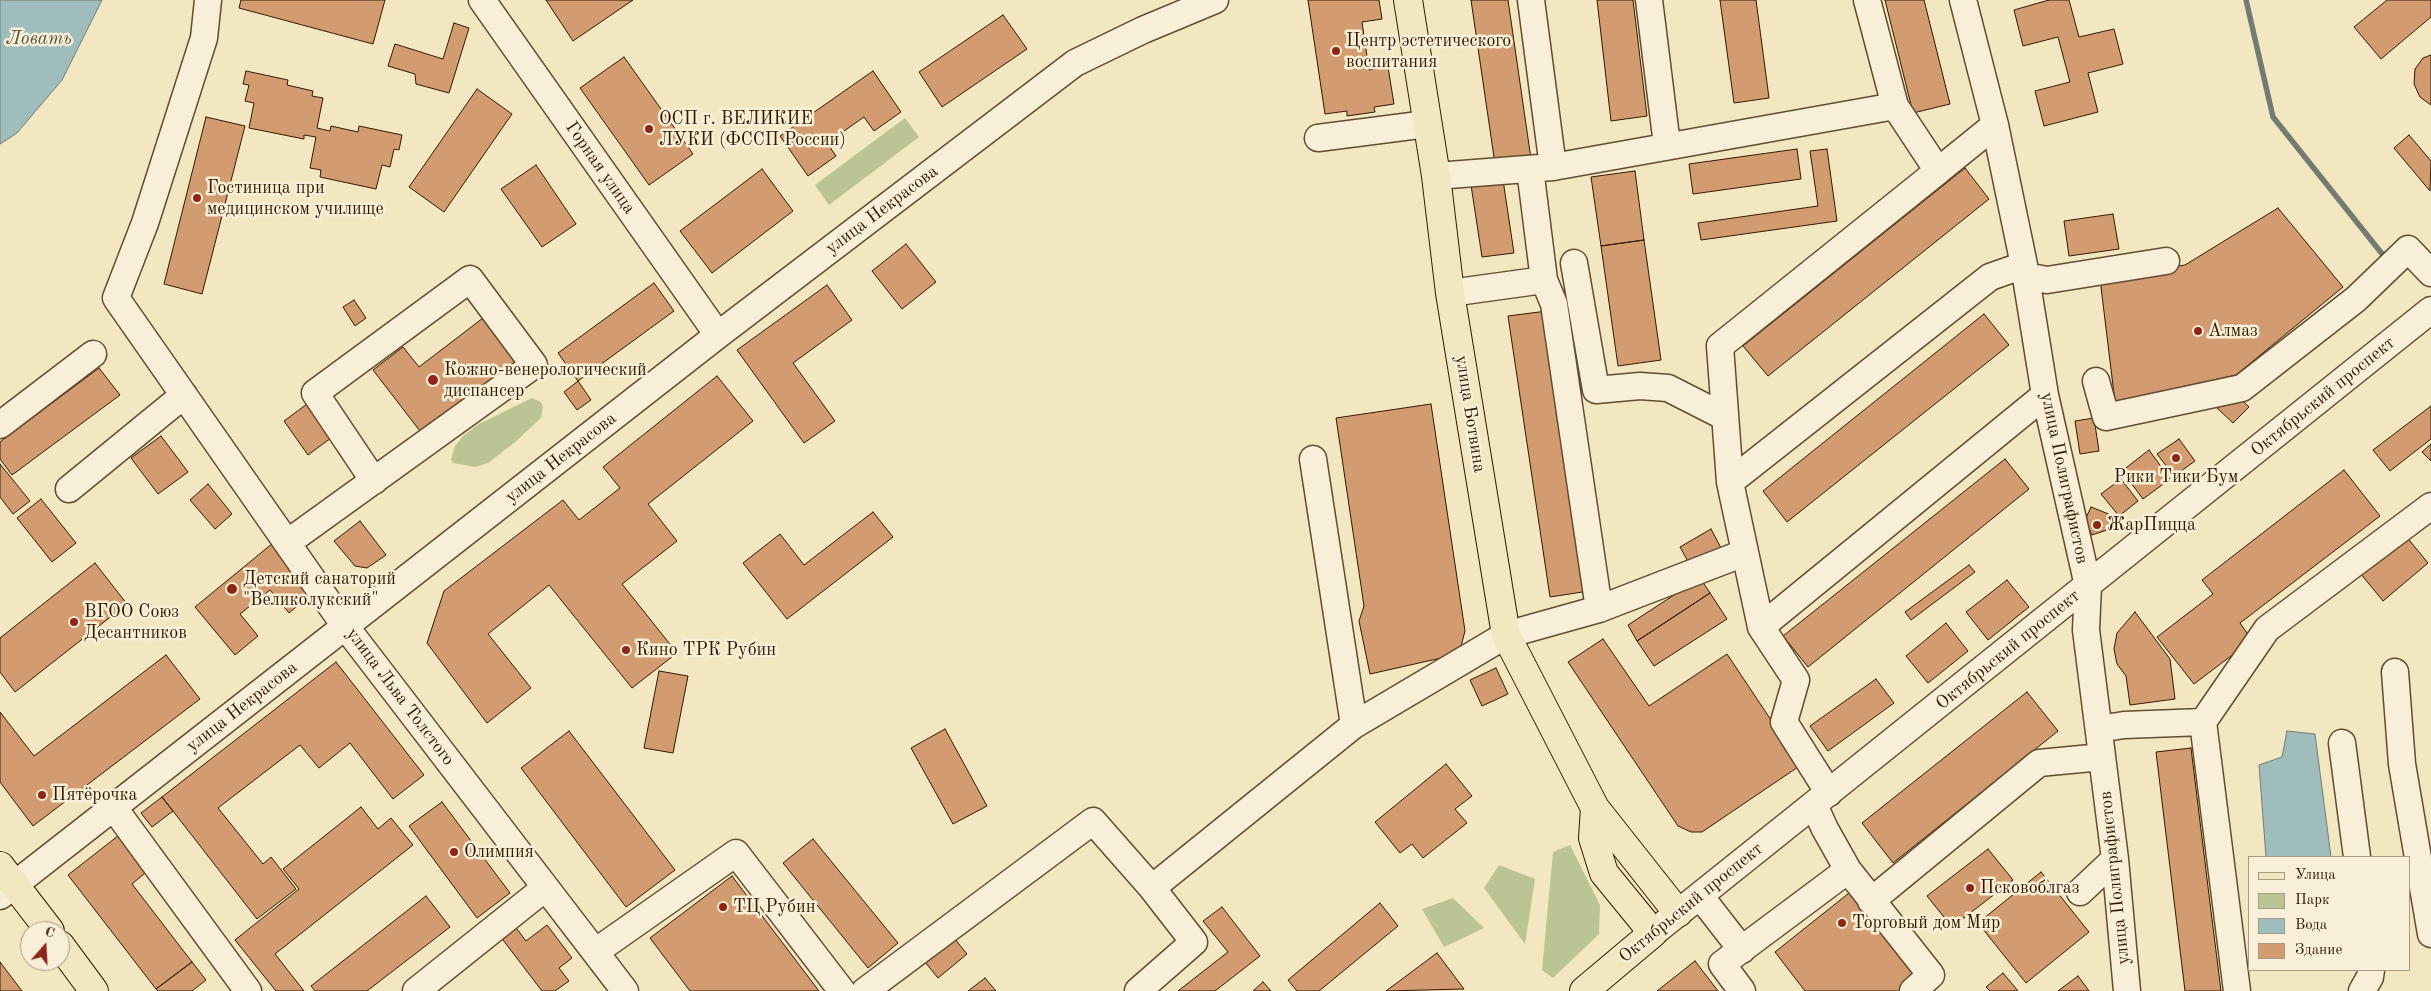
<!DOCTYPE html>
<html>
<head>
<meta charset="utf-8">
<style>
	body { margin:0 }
	#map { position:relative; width:2431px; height:991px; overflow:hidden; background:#f2e7c1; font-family:"Old Standard TT",serif }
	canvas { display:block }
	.legend { position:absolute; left:2248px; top:856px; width:162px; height:115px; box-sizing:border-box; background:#f7efd7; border:1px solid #a89981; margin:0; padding:6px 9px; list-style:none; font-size:15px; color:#321900 }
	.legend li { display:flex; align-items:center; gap:10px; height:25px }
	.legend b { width:25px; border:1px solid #a89981 }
	.north { position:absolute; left:20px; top:921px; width:50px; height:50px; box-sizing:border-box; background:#f7efd7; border:1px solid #a89981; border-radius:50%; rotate:19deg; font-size:14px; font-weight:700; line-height:20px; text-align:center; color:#321900 }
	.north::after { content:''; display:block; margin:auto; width:18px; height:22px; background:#8f2418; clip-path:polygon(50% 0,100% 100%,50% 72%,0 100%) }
</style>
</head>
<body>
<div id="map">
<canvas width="2431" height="991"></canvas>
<ul class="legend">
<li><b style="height:6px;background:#f2e7c1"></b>Улица</li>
<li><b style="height:14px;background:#bac593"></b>Парк</li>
<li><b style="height:14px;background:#a0bdbd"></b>Вода</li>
<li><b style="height:14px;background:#d29b70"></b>Здание</li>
</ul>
<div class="north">С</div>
</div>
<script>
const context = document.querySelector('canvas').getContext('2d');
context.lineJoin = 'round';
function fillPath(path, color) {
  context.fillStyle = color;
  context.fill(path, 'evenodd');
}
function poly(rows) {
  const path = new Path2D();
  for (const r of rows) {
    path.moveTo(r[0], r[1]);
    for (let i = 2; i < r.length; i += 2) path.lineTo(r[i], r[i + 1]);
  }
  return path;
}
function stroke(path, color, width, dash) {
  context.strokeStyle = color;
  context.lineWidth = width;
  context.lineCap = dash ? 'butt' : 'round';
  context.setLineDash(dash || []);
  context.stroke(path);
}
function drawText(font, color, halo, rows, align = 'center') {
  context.font = font + ' "Old Standard TT",serif';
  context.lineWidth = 5;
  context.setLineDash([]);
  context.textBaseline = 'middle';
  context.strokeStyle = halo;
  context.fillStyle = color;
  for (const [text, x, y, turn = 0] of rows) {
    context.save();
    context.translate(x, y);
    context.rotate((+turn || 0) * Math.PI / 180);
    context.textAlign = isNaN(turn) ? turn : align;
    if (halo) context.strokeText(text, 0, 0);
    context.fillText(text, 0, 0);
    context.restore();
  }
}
const green = poly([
	[905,118,919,137,829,205,815,185],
	[532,398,541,402,543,407,541,418,514,443,488,463,475,467,453,463,451,459,455,446,464,435,479,424],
	[1570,845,1600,905,1599,934,1553,978,1542,970,1553,852],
	[1499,865,1535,879,1525,944,1484,888],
	[1453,898,1484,928,1444,947,1422,909]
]);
const water = poly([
	[0,0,102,0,62,80,17,133,0,144,0,0],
	[2287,731,2315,734,2331,857,2266,857,2259,765,2282,757,2287,731]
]);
const stream = poly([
	[2246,0,2273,117,2387,260]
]);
const building = poly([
	[241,0,385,0,373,44,239,8,241,0],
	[546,0,633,0,573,41,546,0],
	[1308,0,1379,0,1382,19,1362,22,1369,70,1388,67,1394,104,1374,107,1375,112,1347,116,1347,111,1325,114,1308,0],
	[1471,0,1508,0,1531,159,1495,164,1471,0],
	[1597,0,1633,0,1647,116,1611,121,1597,0],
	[1720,0,1756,0,1769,98,1734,103,1720,0],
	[1885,0,1924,0,1950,104,1913,113,1885,0],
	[2049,0,2069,0,2079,37,2114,29,2123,64,2088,73,2098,112,2044,126,2035,91,2070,82,2058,37,2023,46,2014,10,2049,0],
	[2387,0,2431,0,2431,17,2381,59,2354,27,2387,0],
	[1003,15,1027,49,942,107,919,72,1003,15],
	[454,23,469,28,449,93,416,84,415,74,388,66,395,44,443,59,454,23],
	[2431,55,2431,105,2420,97,2414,84,2415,69,2423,58,2431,55],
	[624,57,693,154,649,185,580,88,624,57],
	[246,71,288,80,287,85,313,91,312,96,323,98,317,128,330,131,331,126,358,132,359,126,402,135,399,150,394,149,390,167,382,165,376,189,320,177,321,170,310,168,316,137,304,135,304,139,249,128,254,103,245,101,249,85,243,84,246,71],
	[873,71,901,112,874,131,864,117,827,143,836,156,808,176,780,136,873,71],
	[477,89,512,114,444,212,409,187,477,89],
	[206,117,245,126,202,294,164,284,206,117],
	[2409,135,2431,161,2430,191,2394,148,2409,135],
	[1797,149,1801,179,1693,194,1689,164,1797,149],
	[1827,149,1837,221,1701,240,1698,223,1818,206,1810,151,1827,149],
	[536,165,576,224,542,247,501,189,536,165],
	[1965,168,1989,199,1768,376,1743,346,1965,168],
	[762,169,793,211,712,273,680,231,762,169],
	[1635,171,1644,240,1601,246,1591,177,1635,171],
	[1503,180,1514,253,1482,257,1471,185,1503,180],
	[2278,208,2343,287,2236,375,2115,402,2100,279,2185,265,2278,208],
	[2113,214,2119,249,2069,256,2064,221,2113,214],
	[1644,240,1661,360,1618,366,1601,246,1644,240],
	[906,244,936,282,902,309,872,271,906,244],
	[654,283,674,311,578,381,558,353,654,283],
	[827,285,852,320,793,363,835,421,804,443,737,350,827,285],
	[354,300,366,318,355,326,343,307,354,300],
	[1547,311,1589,591,1550,597,1508,316,1547,311],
	[1984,314,2009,345,1787,522,1763,491,1984,314],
	[483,318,517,362,423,435,373,370,403,347,419,367,483,318],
	[99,368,120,395,12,475,0,459,0,442,99,368],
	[717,376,753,421,648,504,677,541,622,584,677,653,632,688,549,585,488,634,531,688,487,723,427,643,444,591,563,500,579,520,620,488,603,467,717,376],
	[578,381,591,400,577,410,564,392,578,381],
	[2232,390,2249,407,2233,423,2216,407,2232,390],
	[307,404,331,438,308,455,284,421,307,404],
	[1431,404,1465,631,1459,654,1370,674,1359,621,1364,606,1336,418,1431,404],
	[2431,406,2431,439,2390,471,2373,450,2431,406],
	[2094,418,2099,451,2080,454,2075,421,2094,418],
	[161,436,188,472,158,494,131,458,161,436],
	[2179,439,2195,461,2174,476,2157,454,2179,439],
	[2431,444,2431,461,2422,452,2431,444],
	[2149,450,2170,479,2143,499,2122,471,2149,450],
	[2005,459,2029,489,1808,667,1783,636,2005,459],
	[0,464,30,501,13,514,0,497,0,464],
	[2344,470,2380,516,2240,623,2252,640,2194,684,2157,637,2213,594,2202,580,2344,470],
	[2121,479,2138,501,2119,516,2101,494,2121,479],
	[208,484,232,514,215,529,190,500,208,484],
	[41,499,76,543,52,562,17,518,41,499],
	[2091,507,2111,515,2107,530,2092,535,2085,520,2091,507],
	[873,512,893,537,787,619,743,563,780,534,804,565,873,512],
	[360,521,386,555,367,568,355,566,334,541,360,521],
	[1711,529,1721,548,1690,565,1680,547,1711,529],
	[2405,535,2428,563,2383,601,2360,573,2405,535],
	[273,543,313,593,289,613,270,590,240,614,258,636,235,655,195,607,273,543],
	[95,563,127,604,15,692,0,672,0,638,95,563],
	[1969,565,1975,572,1911,620,1905,612,1969,565],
	[1700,578,1710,593,1637,641,1628,625,1700,578],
	[2007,580,2029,607,1988,640,1966,612,2007,580],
	[1710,593,1727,619,1654,666,1637,641,1710,593],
	[2135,612,2170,659,2175,699,2130,705,2126,676,2117,664,2114,649,2117,633,2135,612],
	[1946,623,1968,651,1928,683,1906,656,1946,623],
	[1603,639,1649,706,1727,654,1801,765,1702,832,1691,832,1678,826,1568,662,1603,639],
	[166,655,200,699,33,826,0,782,0,712,34,756,166,655],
	[336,662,424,775,393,799,350,743,319,768,300,745,218,808,263,864,271,857,296,889,257,919,162,797,336,662],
	[1496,668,1508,694,1482,706,1470,680,1496,668],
	[659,671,688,676,673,753,644,748,659,671],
	[1876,679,1894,703,1828,751,1810,726,1876,679],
	[2027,692,2058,731,1893,863,1862,823,2027,692],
	[945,729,987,806,953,824,911,748,945,729],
	[569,731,675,870,626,907,521,768,569,731],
	[2191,748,2210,903,2221,991,2185,991,2156,752,2191,748],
	[1446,764,1472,796,1455,809,1467,823,1423,858,1412,844,1400,853,1375,822,1446,764],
	[162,797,173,811,152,827,141,813,162,797],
	[442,802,510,893,477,918,409,826,442,802],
	[361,807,378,829,391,818,413,845,275,954,304,991,276,991,235,940,299,889,283,869,361,807],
	[123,832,151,868,132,884,192,962,156,989,68,875,123,832],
	[813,839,898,943,868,968,783,863,813,839],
	[1988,849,2013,880,1952,927,1927,896,1988,849],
	[2041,872,2089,932,2026,983,1978,923,2041,872],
	[732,876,819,991,690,991,650,938,732,876],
	[1849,893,1918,980,1903,991,1805,991,1775,952,1849,893],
	[426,896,450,927,367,991,315,991,311,986,426,896],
	[1380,903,1398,926,1319,991,1297,991,1288,980,1380,903],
	[1222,907,1260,956,1215,991,1178,991,1228,952,1203,921,1222,907],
	[514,925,526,941,547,925,572,958,559,968,569,981,555,991,542,991,500,936,514,925],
	[954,938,967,954,938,978,925,962,954,938],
	[1437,953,1464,989,1386,991,1437,953],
	[1695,961,1718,991,1657,991,1695,961],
	[0,962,22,991,0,991,0,962],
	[192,962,206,980,192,991,158,991,156,989,192,962],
	[2003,973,2018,991,1990,991,1986,987,2003,973],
	[2078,976,2089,991,2058,991,2078,976],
	[985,978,996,991,968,991,985,978],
	[1263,982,1271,991,1253,991,1263,982]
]);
const minor = poly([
	[208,0,204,38,145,223,116,298,345,626,625,991],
	[482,0,718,335],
	[1531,0,1553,167],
	[1649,0,1667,145],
	[1867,0,1895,106,1938,171,1995,125],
	[1963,0,1995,125,2024,265,2045,395,2088,586,2086,630,2115,859,2127,991],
	[1318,138,1427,124],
	[1530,169,1544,280,1554,304,1599,609],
	[1436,176,1553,167,1895,106],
	[1574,263,1596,390,1640,386,1668,388,1725,417],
	[2025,276,2047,280,2166,261],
	[1450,293,1544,280],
	[2096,381,2106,417,2242,388,2356,299,2408,249,2431,273],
	[0,425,93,354],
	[1313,459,1354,725],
	[1730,482,1990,277,2024,265],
	[69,489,184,395],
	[287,543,534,365,470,279,315,393,374,481],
	[1761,627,2045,395],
	[2395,672,2402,764,2431,934],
	[2099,729,2124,725,2203,722],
	[2342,743,2357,857],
	[1829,793,1784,722,1796,680,1761,627,1730,482,1720,346,1938,171],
	[1814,805,1825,829,1848,870],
	[114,808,248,991],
	[2080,892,2115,859],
	[0,896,718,335,1075,63,1143,30,1215,0],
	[1700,896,1742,950],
	[1871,901,2039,763,2102,757],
	[1653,933,2431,310],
	[595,952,736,853,842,991],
	[416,991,545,888],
	[865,991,1093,821,1152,888,1354,725,1506,635,1599,609,1744,553],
	[1138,991,1194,942,1152,888],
	[1742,991,1722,964,1848,870,1931,975,1913,991],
	[2237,991,2203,722,2267,629,2431,506],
	[2362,991,2370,977,2371,970]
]);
const major = poly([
	[1408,0,1436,176,1450,293,1506,635,1595,808,1678,913],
	[0,866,50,931],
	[60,945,94,991],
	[1584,991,1653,933,1604,873,1593,838,1595,808]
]);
const markers = [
	[1336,51,5,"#8f2418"],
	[649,129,5,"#8f2418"],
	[197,198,5,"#8f2418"],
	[2198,331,5,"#8f2418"],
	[433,380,6,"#8f2418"],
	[2176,458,5,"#8f2418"],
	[2097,525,5,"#8f2418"],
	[232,589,6,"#8f2418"],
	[74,622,5,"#8f2418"],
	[626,650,5,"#8f2418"],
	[42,795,5,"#8f2418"],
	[454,852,5,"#8f2418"],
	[1970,888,5,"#8f2418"],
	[723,907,5,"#8f2418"],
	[1842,923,5,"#8f2418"]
];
const poiNames = [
	["Центр эстетического",1346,41],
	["воспитания",1346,62],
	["ОСП г. ВЕЛИКИЕ",659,119],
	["ЛУКИ (ФССП России)",659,140],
	["Гостиница при",207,188],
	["медицинском училище",207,209],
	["Алмаз",2208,331],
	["Кожно-венерологический",444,370],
	["диспансер",444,391],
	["Рики Тики Бум",2176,477,"center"],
	["ЖарПицца",2107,525],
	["Детский санаторий",243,579],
	["\"Великолукский\"",243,600],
	["ВГОО Союз",84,612],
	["Десантников",84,633],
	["Кино ТРК Рубин",636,650],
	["Пятёрочка",52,795],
	["Олимпия",464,852],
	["Псковоблгаз",1980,888],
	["ТЦ Рубин",733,907],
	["Торговый дом Мир",1852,923]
];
const streetNames = [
	["Горная улица",600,168,55],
	["улица Некрасова",882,210,-37],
	["Октябрьский проспект",2323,397,-39],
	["улица Ботвина",1470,414,81],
	["улица Некрасова",561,458,-38],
	["улица Полиграфистов",2064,478,78],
	["Октябрьский проспект",2008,650,-39],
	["улица Льва Толстого",400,697,53],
	["улица Некрасова",242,707,-38],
	["улица Полиграфистов",2115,878,-96],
	["Октябрьский проспект",1691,903,-39]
];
const waterNames = [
	["Ловать",39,39]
];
fillPath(green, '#bac593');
fillPath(water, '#a0bdbd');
stroke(water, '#747b71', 1);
stroke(stream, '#747b71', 5.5);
fillPath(building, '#d29b70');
stroke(building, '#321900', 1);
stroke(minor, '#624c30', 29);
stroke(major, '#321900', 30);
stroke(minor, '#f7efd7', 26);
stroke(major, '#f2e7c1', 28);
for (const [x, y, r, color] of markers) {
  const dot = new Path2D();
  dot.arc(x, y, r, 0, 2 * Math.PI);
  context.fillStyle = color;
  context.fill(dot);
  stroke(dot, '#f7efd7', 2);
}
drawText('18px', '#321900', '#f7efd7', poiNames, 'left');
drawText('18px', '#321900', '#f7efd7', streetNames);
drawText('italic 19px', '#585242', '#f7efd7', waterNames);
</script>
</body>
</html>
